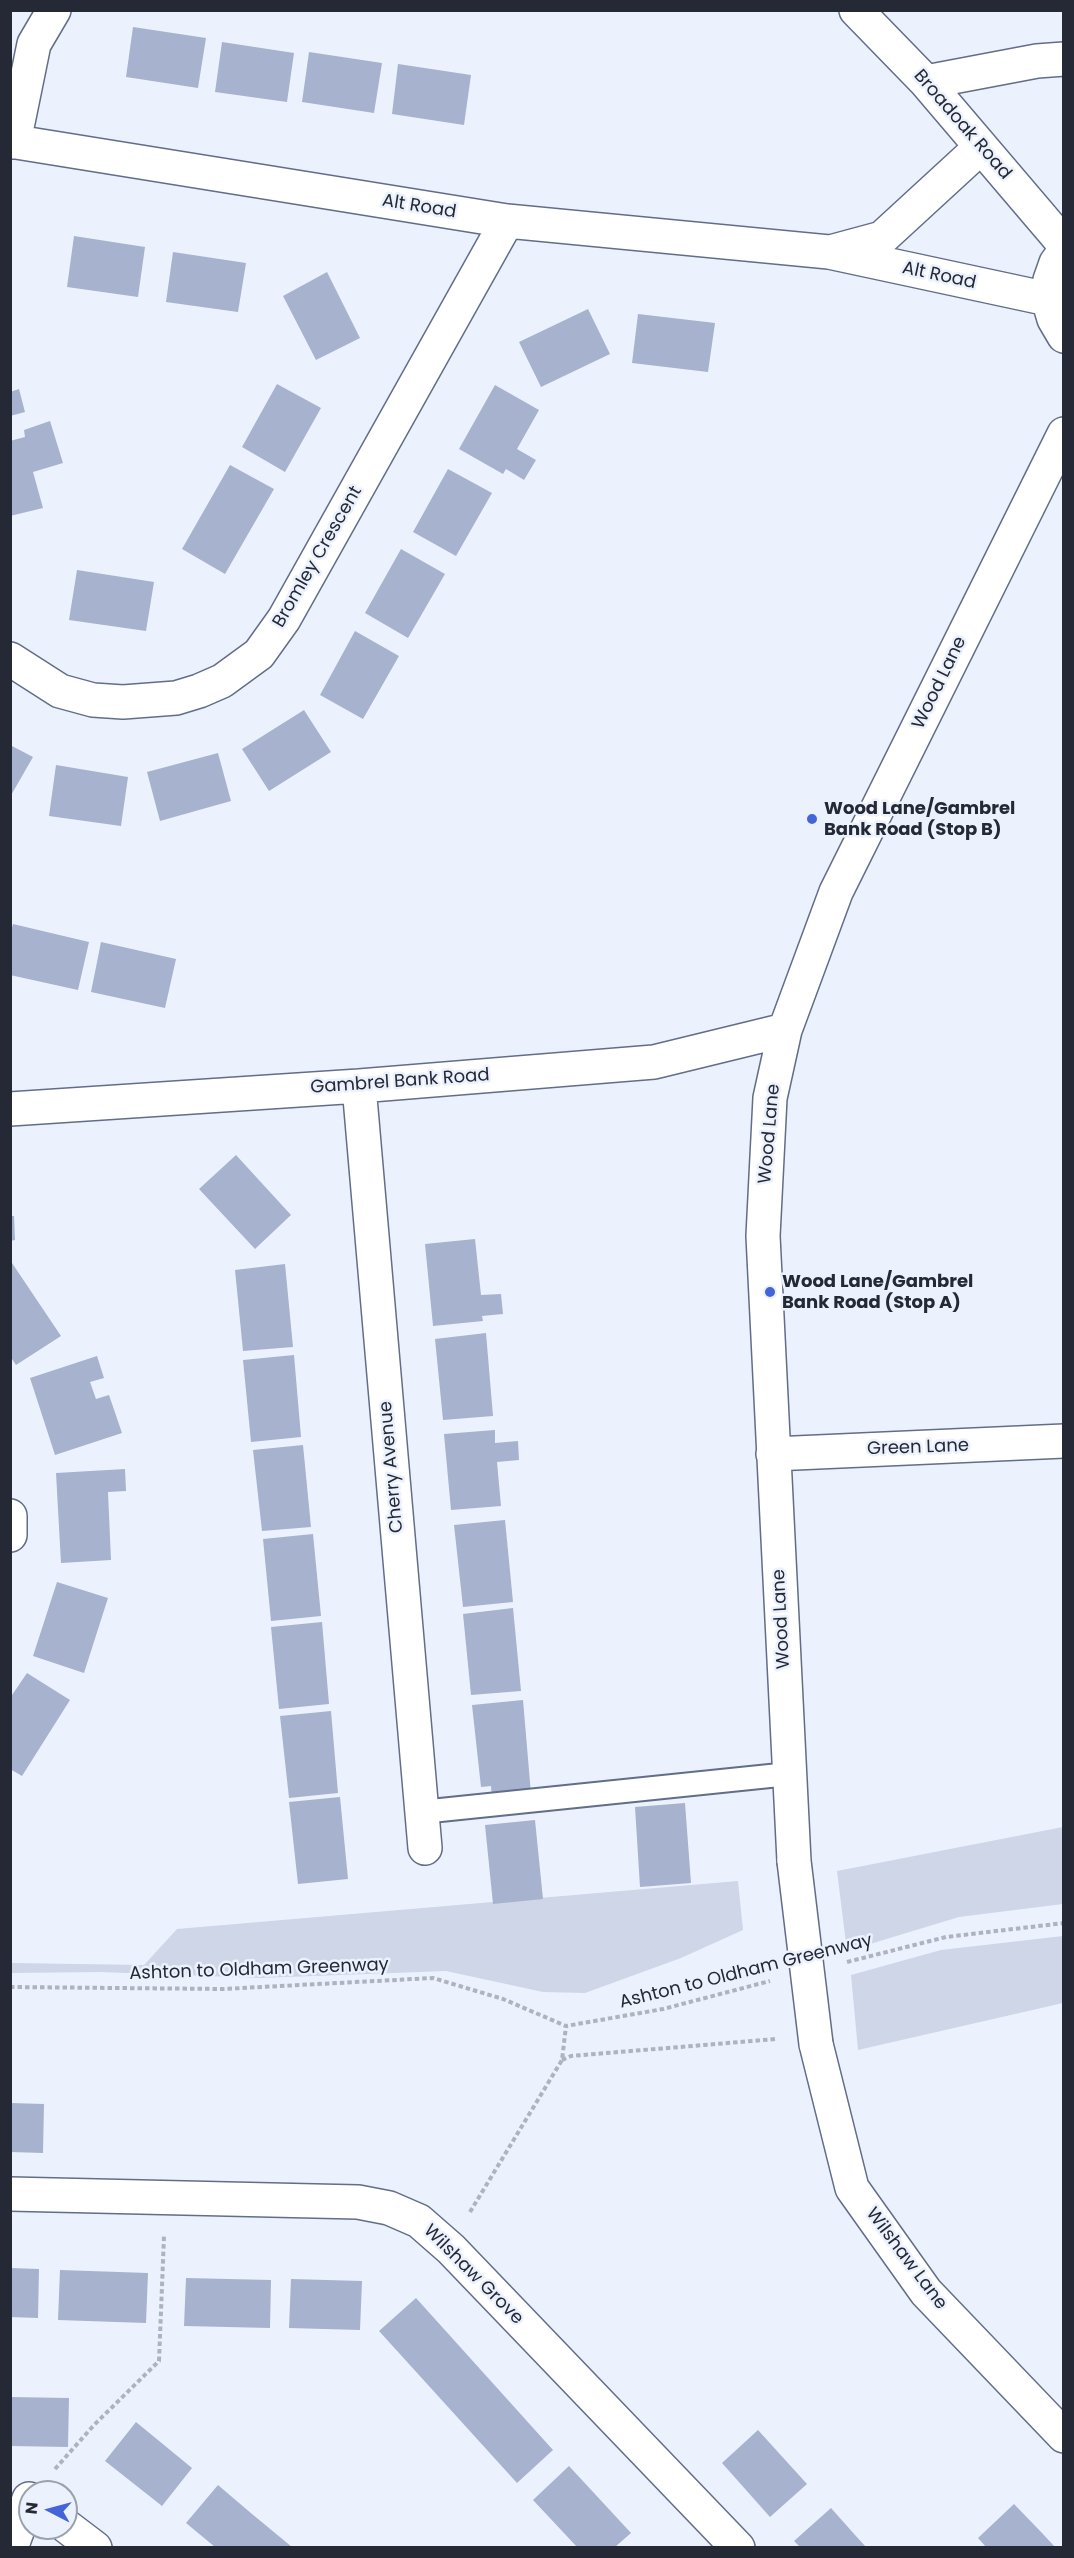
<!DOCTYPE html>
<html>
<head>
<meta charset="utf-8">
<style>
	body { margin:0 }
	#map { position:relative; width:1074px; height:2558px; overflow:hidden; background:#ecf1fe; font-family:Poppins,sans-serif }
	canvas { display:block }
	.frame { position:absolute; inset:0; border:12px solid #242935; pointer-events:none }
	.north { position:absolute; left:18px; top:2480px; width:60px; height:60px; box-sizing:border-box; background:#ecf1fe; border:2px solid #9ca1ae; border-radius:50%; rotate:276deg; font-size:16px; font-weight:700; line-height:24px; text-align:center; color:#242935 }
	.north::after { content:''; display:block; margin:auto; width:21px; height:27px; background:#4465d8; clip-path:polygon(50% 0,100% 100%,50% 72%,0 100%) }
</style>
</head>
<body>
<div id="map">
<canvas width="1074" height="2558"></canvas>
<div class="frame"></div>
<div class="north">N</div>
</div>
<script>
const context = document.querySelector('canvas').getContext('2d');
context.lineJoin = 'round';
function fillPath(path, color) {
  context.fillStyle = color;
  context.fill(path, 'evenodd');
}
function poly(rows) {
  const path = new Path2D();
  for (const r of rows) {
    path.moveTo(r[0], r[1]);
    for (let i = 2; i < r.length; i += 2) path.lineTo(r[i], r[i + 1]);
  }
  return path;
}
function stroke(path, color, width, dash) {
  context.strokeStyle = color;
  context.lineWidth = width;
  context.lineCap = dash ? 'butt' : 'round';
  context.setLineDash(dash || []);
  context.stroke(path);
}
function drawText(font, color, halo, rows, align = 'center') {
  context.font = font + ' Poppins,sans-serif';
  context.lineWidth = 5;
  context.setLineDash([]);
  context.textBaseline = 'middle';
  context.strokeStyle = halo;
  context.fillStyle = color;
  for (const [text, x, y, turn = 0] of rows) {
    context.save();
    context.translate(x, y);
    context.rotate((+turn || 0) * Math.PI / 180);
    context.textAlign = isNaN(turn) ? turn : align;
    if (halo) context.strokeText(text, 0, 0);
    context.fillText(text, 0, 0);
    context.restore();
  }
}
const green = poly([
	[1063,1827,1063,1904,959,1917,847,1951,837,1871],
	[738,1881,743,1930,681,1958,585,1993,543,1992,446,1971,260,1978,100,1972,11,1973,11,1963,144,1965,177,1929],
	[1063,1936,1063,2003,858,2050,851,1975,941,1950]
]);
const building = poly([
	[133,27,206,38,198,88,126,77],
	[222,42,294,53,287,102,215,92],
	[309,52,382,63,374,113,302,102],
	[398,64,471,75,464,125,392,114],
	[74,236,145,247,138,297,67,287],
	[173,252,246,263,238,312,166,302],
	[327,272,360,338,316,360,283,296],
	[588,309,610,354,541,387,519,342],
	[638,314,715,323,708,372,632,363],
	[277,384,321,408,285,472,242,447],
	[495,385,539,410,517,449,536,460,524,480,506,469,503,474,459,449],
	[19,389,25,412,10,416,10,392],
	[50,421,63,463,33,472,43,508,10,516,10,441,25,437,24,430],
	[230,465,274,489,225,574,182,549],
	[448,469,492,493,456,556,413,532],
	[401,549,445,574,408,638,365,613],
	[77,570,154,582,146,631,69,620],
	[355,631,399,656,363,719,320,695],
	[304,710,331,752,269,791,242,749],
	[10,745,33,757,10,797],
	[218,753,231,801,160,821,147,772],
	[56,765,128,777,121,826,49,816],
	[13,924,89,942,78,990,10,975,10,935],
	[101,942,176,959,165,1008,91,992],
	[236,1155,291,1215,255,1249,199,1189],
	[10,1216,14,1216,15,1240,10,1241],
	[475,1239,481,1295,501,1294,503,1314,482,1316,483,1321,433,1326,425,1244],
	[10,1260,61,1336,16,1365,10,1356],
	[285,1264,293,1347,243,1351,235,1270],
	[486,1333,493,1416,443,1420,435,1339],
	[294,1355,301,1437,251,1442,243,1360],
	[97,1356,104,1378,90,1382,96,1399,109,1395,122,1433,55,1455,30,1378],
	[495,1430,495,1443,518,1441,519,1460,497,1462,501,1506,451,1510,444,1434],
	[303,1445,311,1527,262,1531,253,1450],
	[125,1469,126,1491,108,1492,111,1560,61,1563,56,1473],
	[505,1520,513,1602,463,1607,454,1525],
	[313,1534,321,1616,271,1621,263,1539],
	[57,1582,108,1598,84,1673,33,1656],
	[513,1608,521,1691,471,1695,463,1614],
	[322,1622,329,1704,279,1709,271,1627],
	[27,1673,70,1700,22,1776,10,1769,10,1698],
	[523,1700,531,1794,492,1799,491,1786,481,1787,472,1705],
	[331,1711,338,1793,289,1798,280,1716],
	[340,1797,348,1879,298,1884,289,1802],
	[685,1803,691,1883,640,1887,635,1807],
	[535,1820,543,1899,493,1904,485,1825],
	[10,2103,44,2104,43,2153,10,2152],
	[10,2268,39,2269,38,2318,10,2317],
	[60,2270,148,2273,146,2323,58,2320],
	[186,2278,271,2280,270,2328,184,2326],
	[291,2279,362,2281,360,2330,289,2328],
	[416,2298,553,2450,517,2483,379,2331],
	[10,2397,69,2398,68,2447,10,2446],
	[136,2422,192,2468,162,2506,105,2461],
	[758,2430,807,2484,770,2517,722,2463],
	[569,2466,631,2533,615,2547,577,2547,533,2500],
	[218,2485,252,2514,292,2547,215,2547,186,2523],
	[1014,2504,1042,2533,1055,2547,986,2547,978,2538],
	[831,2508,855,2535,866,2547,800,2547,794,2541]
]);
const path = poly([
	[847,1962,946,1937,1064,1923],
	[10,1987,223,1989,433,1978,503,1999,566,2026,663,2009,770,1981],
	[562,2060,571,2056,776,2039],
	[470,2212,562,2060,566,2026],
	[55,2469,94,2425,159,2361,164,2236]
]);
const lane = poly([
	[421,1812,789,1774]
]);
const street = poly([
	[856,10,926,82,1064,244],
	[926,82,1037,61,1064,59],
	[10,141,507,221,829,252,1048,299],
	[14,142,34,44,54,10],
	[834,251,882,238,981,147],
	[1064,252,1056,263,1050,280,1048,299,1054,319,1064,336],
	[10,659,60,691,93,700,123,702,176,698,199,691,222,681,259,654,284,619,507,221],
	[359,1086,425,1848],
	[10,1109,359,1086,654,1062,785,1030],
	[773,1454,1064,1441],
	[10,1516,10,1535],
	[794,1861,763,1236,770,1098,785,1030,836,892,1064,434],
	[816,2044,852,2188,926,2292,1064,2436],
	[10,2194,358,2202,389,2208,419,2221,451,2249,738,2548],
	[66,2526,95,2548],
	[11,2548,29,2499]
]);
const streetBridge = poly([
	[794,1861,816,2044]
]);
const markers = [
	[812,819,6,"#4465d8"],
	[770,1292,6,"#4465d8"]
];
const streetNames = [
	["Broadoak Road",962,125,49],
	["Alt Road",419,207,9],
	["Alt Road",939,276,12],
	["Bromley Crescent",318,557,-60],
	["Wood Lane",940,683,-64],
	["Gambrel Bank Road",400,1082,-4],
	["Wood Lane",770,1134,-85],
	["Green Lane",918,1448,-2],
	["Cherry Avenue",392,1467,-95],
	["Wood Lane",782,1619,-93],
	["Ashton to Oldham Greenway",259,1970,-2],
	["Ashton to Oldham Greenway",746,1972,-14],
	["Wilshaw Lane",906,2259,53],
	["Wilshaw Grove",473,2275,45]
];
const poiNames = [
	["Wood Lane/Gambrel",824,809],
	["Bank Road (Stop B)",824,830],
	["Wood Lane/Gambrel",782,1282],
	["Bank Road (Stop A)",782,1303]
];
fillPath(green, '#ced6e8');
fillPath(building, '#a6b2ce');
stroke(lane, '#626d88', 26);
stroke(street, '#626d88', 36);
stroke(path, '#aeb3bf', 4, [4.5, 3]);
stroke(lane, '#fff', 22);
stroke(street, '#fff', 33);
stroke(streetBridge, '#626d88', 36, []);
stroke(streetBridge, '#fff', 33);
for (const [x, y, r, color] of markers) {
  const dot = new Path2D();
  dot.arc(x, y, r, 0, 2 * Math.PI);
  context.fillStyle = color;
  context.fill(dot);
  stroke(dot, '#ecf1fe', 2);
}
drawText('18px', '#242935', '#ecf1fe', streetNames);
drawText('bold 18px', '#242935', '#ecf1fe', poiNames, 'left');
</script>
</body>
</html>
